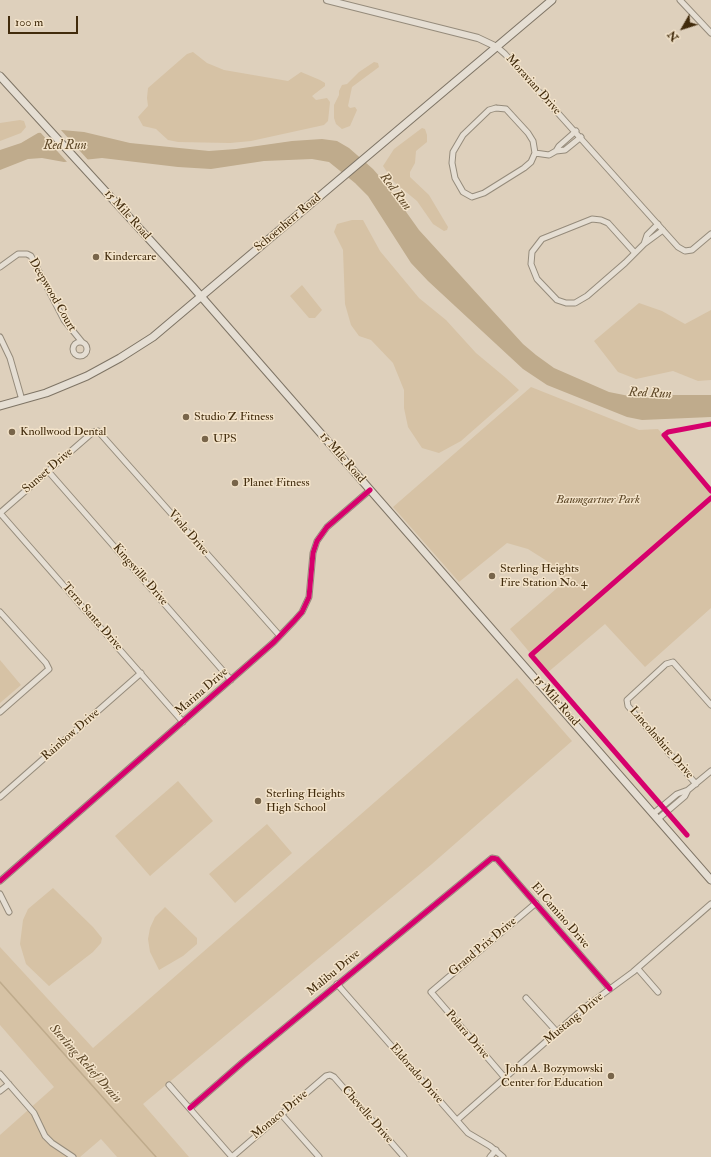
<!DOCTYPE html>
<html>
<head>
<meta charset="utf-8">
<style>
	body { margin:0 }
	#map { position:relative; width:711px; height:1157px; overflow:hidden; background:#ded0bc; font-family:"IM FELL Double Pica",serif }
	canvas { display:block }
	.north { position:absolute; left:663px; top:8px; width:40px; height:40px; -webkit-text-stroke:3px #f3e3ca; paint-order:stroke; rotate:231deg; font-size:11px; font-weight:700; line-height:16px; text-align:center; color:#412b0c }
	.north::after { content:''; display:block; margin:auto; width:14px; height:18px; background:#412b0c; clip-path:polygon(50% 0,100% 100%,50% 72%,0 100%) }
	.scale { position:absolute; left:8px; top:16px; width:70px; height:18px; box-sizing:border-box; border:2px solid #412b0c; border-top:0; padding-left:5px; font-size:12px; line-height:14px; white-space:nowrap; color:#412b0c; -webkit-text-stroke:3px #f3e3ca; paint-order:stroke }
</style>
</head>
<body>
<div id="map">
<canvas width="711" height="1157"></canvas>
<div class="north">N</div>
<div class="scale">100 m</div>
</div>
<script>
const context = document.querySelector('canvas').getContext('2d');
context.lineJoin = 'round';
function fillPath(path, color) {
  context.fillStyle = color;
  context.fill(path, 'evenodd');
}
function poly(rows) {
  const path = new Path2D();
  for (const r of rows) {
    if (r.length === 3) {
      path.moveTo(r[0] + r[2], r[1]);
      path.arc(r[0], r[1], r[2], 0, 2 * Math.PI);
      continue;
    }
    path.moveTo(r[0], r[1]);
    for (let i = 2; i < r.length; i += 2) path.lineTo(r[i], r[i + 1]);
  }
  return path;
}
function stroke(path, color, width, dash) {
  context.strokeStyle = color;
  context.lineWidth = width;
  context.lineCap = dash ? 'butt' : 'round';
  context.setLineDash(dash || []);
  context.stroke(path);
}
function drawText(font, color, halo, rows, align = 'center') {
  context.font = font + ' "IM FELL Double Pica",serif';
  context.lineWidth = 3;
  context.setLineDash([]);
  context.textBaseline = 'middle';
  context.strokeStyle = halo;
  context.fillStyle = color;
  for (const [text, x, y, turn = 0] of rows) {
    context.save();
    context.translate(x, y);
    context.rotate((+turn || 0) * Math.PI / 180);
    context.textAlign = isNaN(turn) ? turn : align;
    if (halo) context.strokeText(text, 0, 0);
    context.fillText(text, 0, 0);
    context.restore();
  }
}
const green = poly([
	[193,52,207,63,224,70,288,81,301,72,320,80,325,83,325,86,312,96,316,100,327,98,330,102,328,121,324,125,251,141,230,143,178,142,168,140,156,129,143,126,138,117,148,106,147,98,148,88,187,54],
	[374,62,378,63,379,67,352,87,348,106,350,108,355,107,357,110,350,126,342,129,336,124,334,118,334,105,339,95,339,91,342,85,347,84,359,72],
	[20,120,24,121,26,127,21,133,0,141,0,123],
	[422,128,425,129,427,135,427,142,416,151,415,163,410,172,410,177,429,195,448,227,447,230,444,231,433,224,417,201,394,182,383,166,394,149],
	[352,220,363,220,380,251,419,298,446,320,476,353,506,378,519,390,461,441,439,453,422,448,408,427,404,408,404,390,393,363,371,340,359,336,351,325,345,304,343,250,334,232,337,224],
	[302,285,322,310,315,318,309,318,290,296],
	[639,303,662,311,685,324,711,310,711,380,698,381,673,371,636,379,618,372,594,341],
	[531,387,639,430,658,429,711,488,711,608,645,667,605,624,547,673,510,629,564,582,547,561,528,549,507,543,459,582,393,507],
	[0,660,21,685,0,703],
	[517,678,572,741,432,864,143,1104,189,1157,117,1157,101,1139,80,1157,0,1157,0,1135,54,1087,0,1025,0,947,93,1048],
	[178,781,213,821,150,876,115,836],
	[267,824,292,853,235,903,209,874],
	[53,888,93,927,102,938,101,943,93,952,49,986,26,964,20,944,23,920,28,909],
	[165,907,197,938,197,944,183,956,159,970,150,952,148,939,150,928,155,917]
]);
const water = poly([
	[62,130,84,132,130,143,209,151,236,149,292,141,322,139,337,141,349,148,373,169,387,185,419,230,523,344,536,355,554,368,609,392,634,397,651,398,670,395,711,395,711,417,642,420,627,417,547,385,523,369,428,281,411,263,368,196,355,183,329,162,312,159,264,161,211,169,178,167,102,158,64,162,42,158,28,159,0,170,0,150,21,143,38,133]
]);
const pier = poly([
	[60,129,89,161,68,163,39,131]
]);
const stream = poly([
	[0,982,156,1157]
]);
const minor = poly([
	[680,0,711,33],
	[497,47,505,54,678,247,685,251,692,250,711,234],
	[496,108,506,109,528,133,533,141,535,153,531,162,524,168,484,193,472,197,463,192,455,178,452,163,453,152,463,135,489,110,496,108],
	[576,131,559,146,556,151,565,150,581,137],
	[535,153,549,155,556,151],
	[658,224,647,235,644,244,663,230],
	[635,253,608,223,601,220,592,219,542,239,532,252,531,264,537,279,557,300,566,303,575,303,587,296,625,263,644,244],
	[0,267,18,254,27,254,31,256,64,320,82,342],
	[0,337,10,358,22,400],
	[80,349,7],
	[48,471,231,680],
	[0,513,93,432,98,431,280,636],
	[0,513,183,722],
	[0,612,46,663,49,669,0,712],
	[696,784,628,706,627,700,666,664,673,662,711,705],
	[0,797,141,673],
	[653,814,677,794,688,790],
	[658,819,685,796,688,790,711,771],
	[0,881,274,642,294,621,302,612,309,597,313,553,317,541,327,527,370,490],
	[0,894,9,912],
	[638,969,658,992],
	[337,984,468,1133,490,1146,503,1157],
	[526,998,557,1032],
	[0,1074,34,1113,45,1136,52,1143,73,1157],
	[505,1078,431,992,536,903],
	[169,1085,232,1157],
	[0,1091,9,1084],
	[190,1108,243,1062,492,858,497,859,610,989],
	[281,1114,319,1157],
	[457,1120,584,1008,633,972,711,904],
	[232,1157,326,1076,330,1075,334,1077,404,1157],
	[490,1157,496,1150]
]);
const tertiary = poly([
	[327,0,478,38,497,47]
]);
const secondary = poly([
	[0,76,192,286,711,880],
	[0,406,46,393,87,376,120,358,153,337,552,0]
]);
const cycleway = poly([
	[711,424,668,432,664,435,711,491],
	[687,835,531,655,711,498],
	[0,881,274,642,294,621,302,612,309,597,313,553,317,541,327,527,370,490],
	[190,1108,243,1062,492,858,497,859,610,989]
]);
const markers = [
	[96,257,4,"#78654a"],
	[186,417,4,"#78654a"],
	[12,432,4,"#78654a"],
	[205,439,4,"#78654a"],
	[235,483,4,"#78654a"],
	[492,576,4,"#78654a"],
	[258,801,4,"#78654a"],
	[611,1076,4,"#78654a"]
];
const streetNames = [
	["Moravian Drive",533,85,48],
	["15 Mile Road",127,215,48],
	["Schoenherr Road",288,223,-40],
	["Deepwood Court",52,295,60],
	["15 Mile Road",342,458,49],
	["Sunset Drive",48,471,-41],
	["Viola Drive",188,533,49],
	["Kingsville Drive",140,575,49],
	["Terra Santa Drive",92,617,49],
	["Marina Drive",202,692,-41],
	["15 Mile Road",556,701,49],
	["Rainbow Drive",71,735,-41],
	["Lincolnshire Drive",661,743,49],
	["El Camino Drive",560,916,49],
	["Grand Prix Drive",483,947,-40],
	["Malibu Drive",334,973,-40],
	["Mustang Drive",574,1019,-40],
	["Polara Drive",467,1035,49],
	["Eldorado Drive",416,1074,49],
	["Monaco Drive",280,1115,-40],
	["Chevelle Drive",367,1115,49]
];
const poiNames = [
	["Kindercare",104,257],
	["Studio Z Fitness",194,417],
	["Knollwood Dental",20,432],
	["UPS",213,439],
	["Planet Fitness",243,483],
	["Sterling Heights",500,569],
	["Fire Station No. 4",500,583],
	["Sterling Heights",266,794],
	["High School",266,808],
	["John A. Bozymowski",603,1069,"right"],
	["Center for Education",603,1083,"right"]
];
const parkNames = [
	["Baumgartner Park",598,500]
];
const waterNames = [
	["Red Run",65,146],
	["Red Run",395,192,53],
	["Red Run",650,394,3],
	["Sterling Relief Drain",85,1064,48]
];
fillPath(green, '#d6c2a5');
fillPath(water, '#bfab8c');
fillPath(pier, '#ded0bc');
stroke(stream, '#bfab8c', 1.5);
stroke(minor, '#958b7b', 7);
stroke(tertiary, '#958b7b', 8);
stroke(secondary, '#7e7465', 9);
stroke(minor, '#e5ded3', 5);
stroke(tertiary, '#e5ded3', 6);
stroke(secondary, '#e5ded3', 7);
stroke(cycleway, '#d6006c', 5);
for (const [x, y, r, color] of markers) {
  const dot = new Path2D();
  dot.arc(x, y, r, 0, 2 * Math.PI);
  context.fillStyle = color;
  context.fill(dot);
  stroke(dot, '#f3e3ca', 1.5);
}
drawText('12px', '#412b0c', '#f3e3ca', streetNames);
drawText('12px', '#412b0c', '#f3e3ca', poiNames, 'left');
drawText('italic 12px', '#5d4727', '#f3e3ca', parkNames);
drawText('italic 13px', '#5d4727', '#f3e3ca', waterNames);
</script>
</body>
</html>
